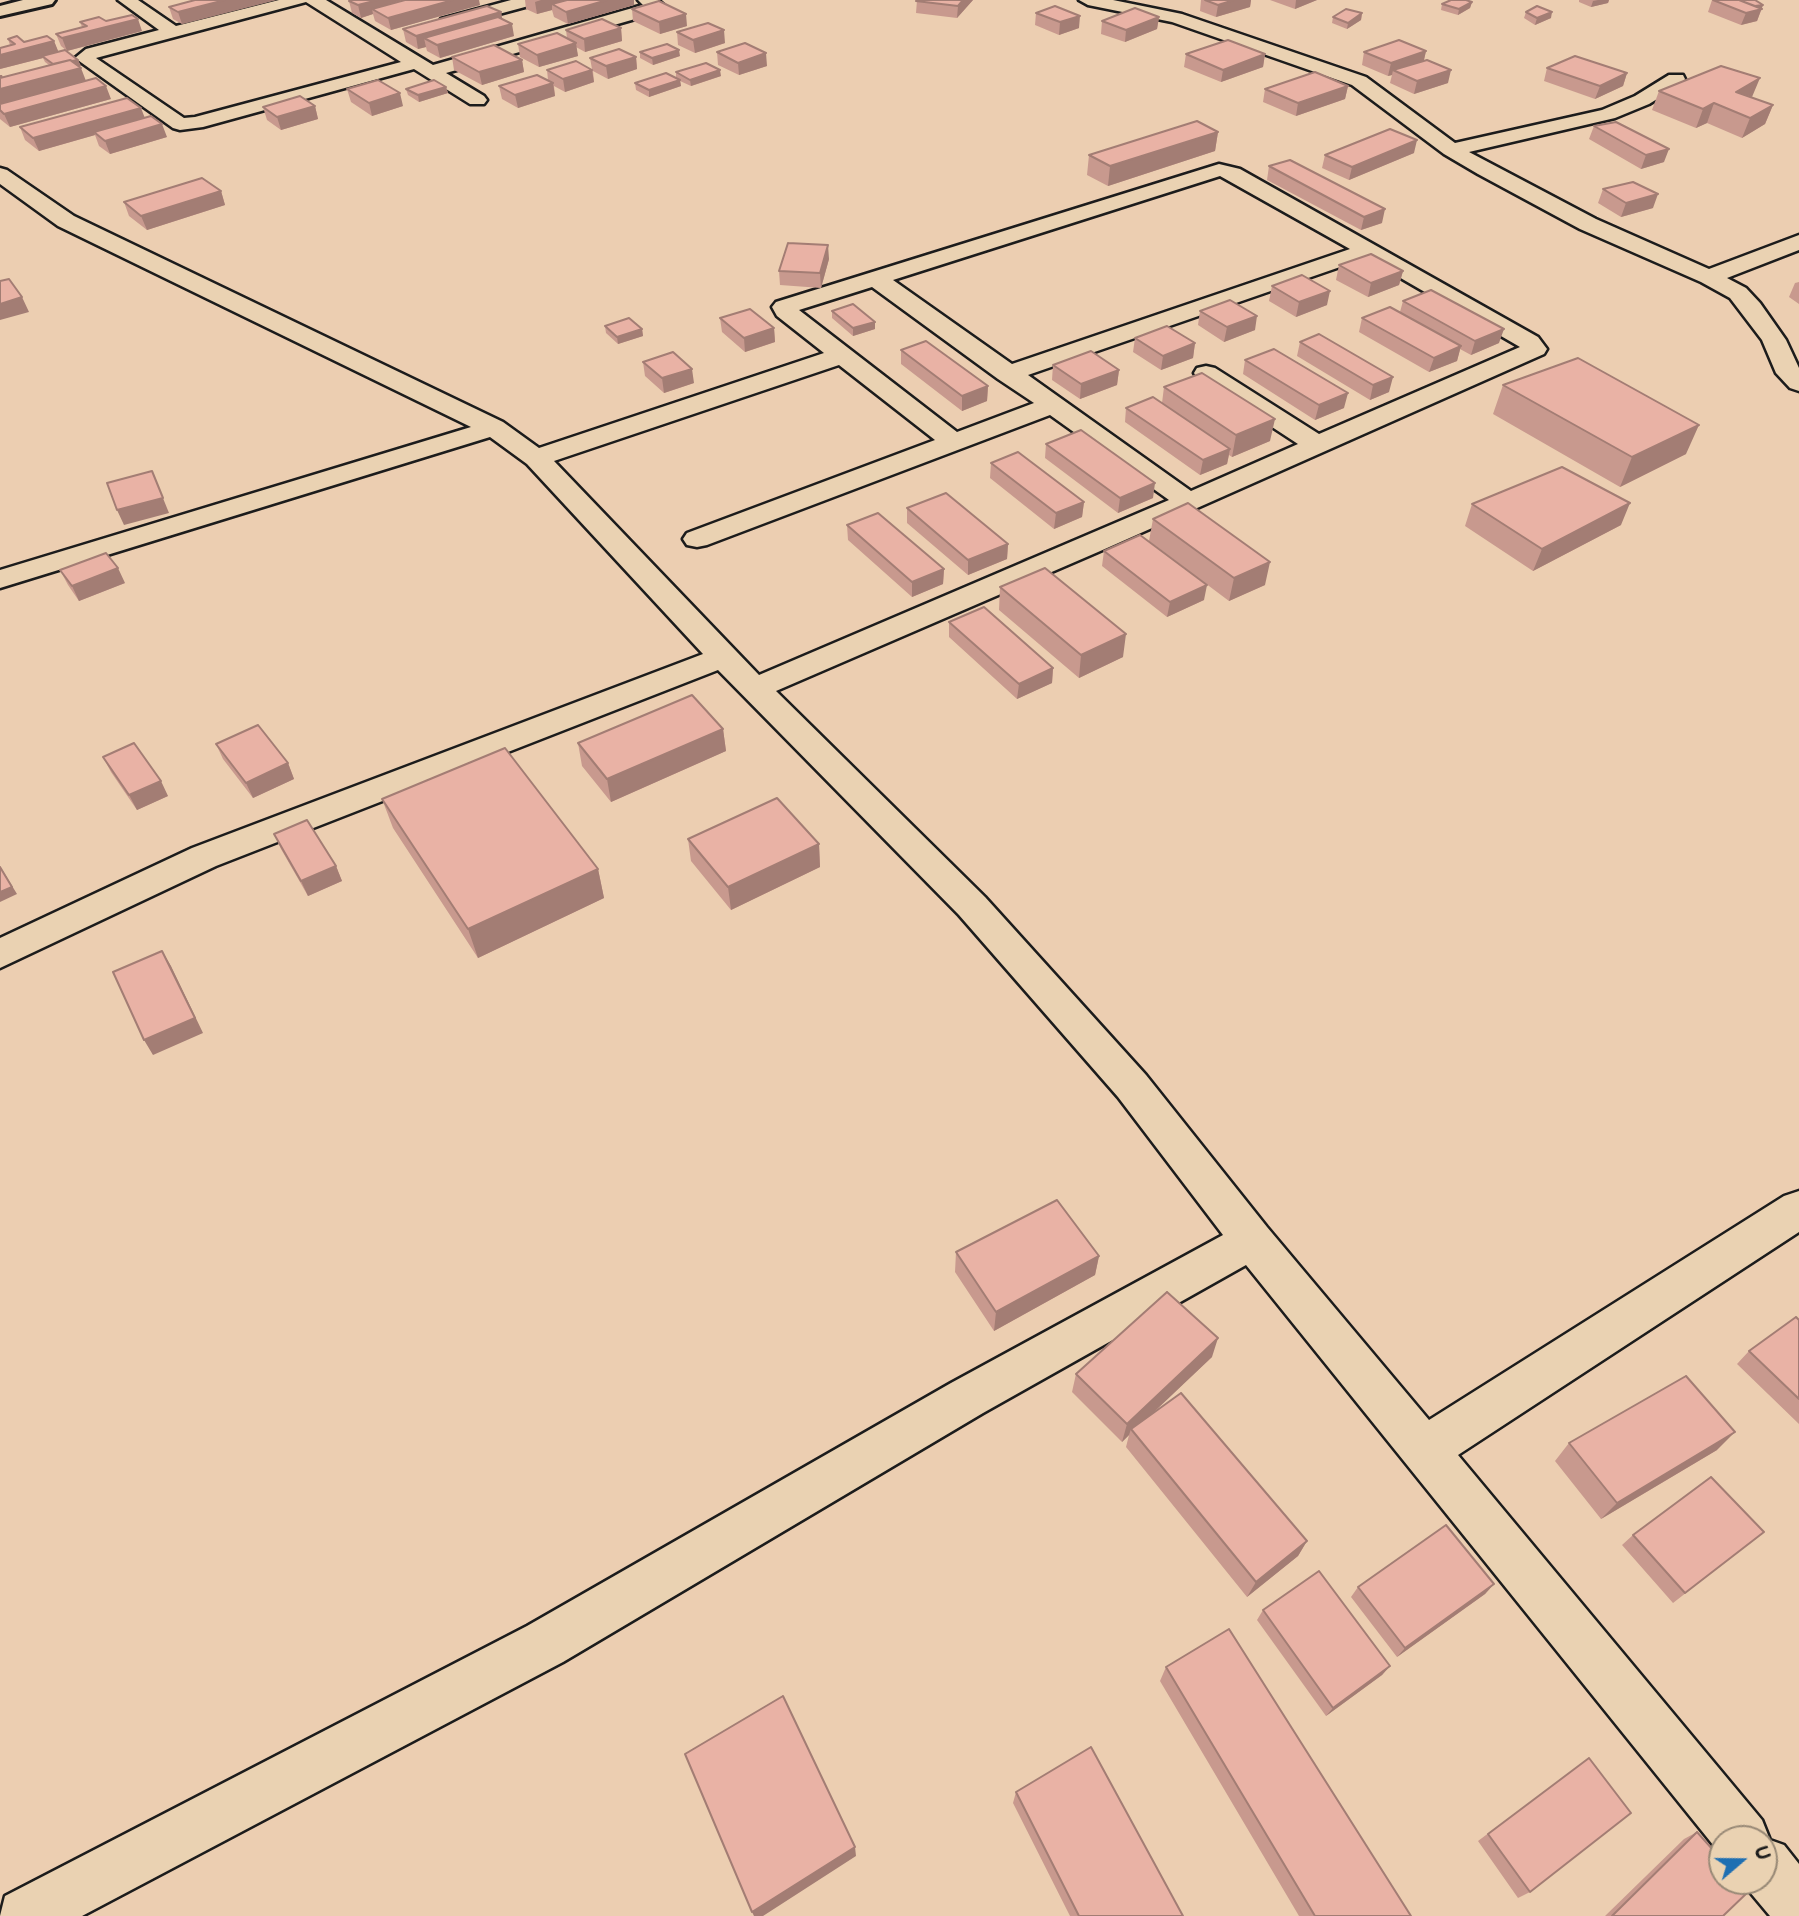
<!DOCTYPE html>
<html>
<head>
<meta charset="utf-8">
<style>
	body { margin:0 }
	#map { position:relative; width:1799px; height:1916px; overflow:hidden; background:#ecceb1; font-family:"Balsamiq Sans",sans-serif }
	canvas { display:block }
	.north { position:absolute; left:1708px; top:1825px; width:70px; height:70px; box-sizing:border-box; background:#ead2b2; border:2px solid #988976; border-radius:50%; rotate:70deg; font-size:19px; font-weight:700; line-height:28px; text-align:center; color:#1c1c1c }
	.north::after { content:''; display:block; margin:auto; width:24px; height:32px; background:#1f6fb2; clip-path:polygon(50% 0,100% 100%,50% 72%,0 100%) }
</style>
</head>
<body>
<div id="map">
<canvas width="1799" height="1916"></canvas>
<div class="north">U</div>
</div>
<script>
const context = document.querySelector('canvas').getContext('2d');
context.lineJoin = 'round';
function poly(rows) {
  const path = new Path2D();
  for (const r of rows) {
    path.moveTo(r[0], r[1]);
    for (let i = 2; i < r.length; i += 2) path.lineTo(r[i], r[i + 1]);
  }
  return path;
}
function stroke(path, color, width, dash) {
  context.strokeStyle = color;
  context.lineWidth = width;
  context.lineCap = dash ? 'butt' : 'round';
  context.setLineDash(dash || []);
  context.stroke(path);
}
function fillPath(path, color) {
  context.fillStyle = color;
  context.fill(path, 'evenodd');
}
const minor = poly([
	[118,0,138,0,176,26,279,0,326,0,433,65,643,5,638,0,658,0,666,7,663,11,446,73,484,96,487,100,484,104,470,104,414,69,203,127,180,130,173,128,75,58,86,49,159,30,118,0],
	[306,2,401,62,195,117,184,118,96,58,306,2],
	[511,0,539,0,536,4,447,28,438,23,441,19,511,0],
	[1079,0,1113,0,1182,14,1366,77,1455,143,1602,110,1635,96,1669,75,1683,75,1685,79,1683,83,1649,104,1615,118,1469,152,1596,219,1709,269,1799,235,1799,250,1727,278,1746,288,1760,303,1786,340,1799,368,1799,391,1790,388,1776,373,1762,340,1730,298,1701,282,1580,229,1478,174,1444,154,1352,85,1172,22,1088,5,1079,0],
	[1219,164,1240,169,1538,337,1547,349,1544,354,1098,552,776,691,985,897,1146,1075,1267,1227,1429,1420,1784,1196,1799,1191,1799,1232,1458,1455,1762,1820,1770,1840,1784,1845,1799,1864,1799,1916,1770,1916,1744,1885,1743,1881,1764,1881,1764,1839,1722,1839,1722,1856,1246,1265,983,1413,563,1662,82,1916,0,1916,5,1896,527,1626,951,1383,1223,1235,1118,1097,959,915,718,670,216,866,0,968,0,938,192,848,703,654,527,464,490,437,0,588,0,570,471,427,58,226,0,184,0,168,7,170,74,216,503,422,539,448,824,353,777,316,772,307,776,302,1219,164],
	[1220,176,1350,249,1012,364,893,280,1220,176],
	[1366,258,1520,347,1319,434,1215,368,1206,366,1197,368,1194,373,1197,378,1298,444,1191,491,1028,375,1366,258],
	[872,287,998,379,1034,403,957,432,799,310,872,287],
	[839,365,935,440,687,533,683,539,687,545,697,547,707,545,1050,415,1169,500,759,675,554,461,839,365]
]);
const tertiary = poly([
	[23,0,55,0,52,4,0,16,0,6,23,0]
]);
const wall = poly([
	[195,0,276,0,182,24,173,19,169,7],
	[525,0,634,0,634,5,568,24,554,17,552,10,537,14,526,9],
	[917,0,973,0,957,18,916,13],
	[1201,0,1251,0,1250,7,1216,17,1200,11],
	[1270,0,1317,0,1295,9],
	[1579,0,1609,0,1608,3,1591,7,1579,2],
	[1712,0,1763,5,1757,21,1741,25,1708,12],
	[349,1,480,5,391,30,375,21,373,14,361,18,352,13],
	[1472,2,1470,8,1458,15,1441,10,1442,4],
	[632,9,687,26,660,34,633,21],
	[501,12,502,19,514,36,440,58,427,51,426,47,418,49,406,42,403,29],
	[1526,12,1551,18,1535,25,1524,18],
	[1036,13,1079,28,1059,35,1035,25],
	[1362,13,1361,20,1347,29,1332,23,1333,17],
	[1159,17,1157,29,1125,42,1101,34,1102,21],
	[106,21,142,31,67,51,61,46,56,34,82,27,80,22],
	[621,28,622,41,585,52,576,47,578,56,539,67,520,57,518,44,567,38,566,30],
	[677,32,725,43,695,53,678,45],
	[8,39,24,42,54,41,58,52,78,60,81,66,3,77,49,65,45,62,43,58,0,69,10,45],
	[1426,51,1424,60,1448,83,1414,94,1390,83,1392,75,1388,76,1362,65,1364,52],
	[640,52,680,56,653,65,640,58],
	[717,52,767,66,739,75,718,65],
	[1186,54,1265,54,1263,67,1221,82,1184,67],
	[452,57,522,60,524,72,482,85,454,70],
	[636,57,637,69,608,79,593,71,594,82,565,92,554,86,555,96,518,108,502,99,499,86,548,80,547,70,592,69,590,58],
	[1547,68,1627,73,1623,86,1595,99,1544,81],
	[676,72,721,76,691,86,680,81,681,86,649,97,636,90,635,83,676,78],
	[1348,86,1345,99,1296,116,1263,102,1265,89],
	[446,87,448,93,419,102,408,95,406,89],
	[347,89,403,106,372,116,351,102],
	[1659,91,1752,98,1773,105,1765,124,1742,138,1707,123,1696,128,1652,110],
	[111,99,10,127,0,119,0,104],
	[315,106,318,119,281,130,267,120,263,107],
	[144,118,167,137,110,154,99,146,95,135,39,151,25,140,20,127],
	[1594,126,1664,162,1641,169,1589,139],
	[1218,132,1215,151,1108,186,1087,175,1089,155],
	[1414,153,1349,180,1322,168,1325,155],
	[1269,166,1382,223,1361,230,1267,180],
	[1603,189,1653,208,1621,217,1598,203],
	[221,191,225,205,147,230,129,216,124,202],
	[829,259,821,288,780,285,779,271],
	[1339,265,1403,271,1399,285,1368,297,1336,280],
	[1799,282,1799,304,1789,297,1795,283],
	[1272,286,1327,305,1296,317,1269,301],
	[1403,301,1499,343,1471,355,1460,349,1457,361,1429,372,1359,332,1362,318,1400,312],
	[832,311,875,322,875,329,853,336,832,318],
	[1200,311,1255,330,1224,342,1198,325],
	[720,318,774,328,775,342,745,352,722,332],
	[605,326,642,329,643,336,618,344,606,333],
	[1135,338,1195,343,1193,358,1161,370,1133,352],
	[1300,342,1389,392,1370,400,1297,356],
	[901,350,988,386,987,401,962,411,901,364],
	[1245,360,1344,408,1315,420,1243,374],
	[643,362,694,383,664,393,645,376],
	[1053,365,1119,370,1117,385,1080,399,1052,380],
	[1503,385,1686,454,1620,487,1493,414],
	[1164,387,1270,441,1232,457,1229,455,1227,464,1200,475,1125,422,1126,408,1162,403],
	[1046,444,1153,498,1118,513,1045,458],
	[991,463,1084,502,1082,517,1054,529,990,478],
	[1472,504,1621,525,1533,571,1465,526],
	[907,508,1008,544,1007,559,968,575,907,523],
	[1153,519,1265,585,1229,601,1149,541],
	[847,525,944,569,943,584,912,597,848,540],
	[1104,551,1204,600,1167,617,1102,566],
	[60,570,125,583,79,601,68,585],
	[1000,587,1123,657,1079,678,999,610],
	[949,622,1053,668,1052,683,1017,699,949,637],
	[723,729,726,751,611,802,582,766,578,743],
	[216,744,288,763,294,779,253,798,223,759],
	[103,757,168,796,137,810,111,772],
	[382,799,598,869,604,898,478,958,393,828],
	[274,834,336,866,342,881,308,896,281,849],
	[688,839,819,844,820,867,731,910,691,861],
	[956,1252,1099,1256,1095,1275,994,1331,955,1272],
	[1799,1320,1799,1424,1737,1364,1749,1351],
	[1212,1357,1150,1415,1307,1541,1298,1556,1247,1597,1126,1447,1129,1435,1122,1442,1072,1392,1076,1374],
	[1569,1443,1717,1450,1601,1519,1555,1461],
	[1764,1532,1673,1603,1622,1545,1633,1535],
	[1494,1584,1485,1594,1397,1657,1351,1597,1358,1587],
	[1263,1610,1390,1666,1382,1675,1326,1716,1257,1620],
	[1166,1667,1411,1916,1299,1916,1160,1681],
	[1589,1758,1530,1892,1518,1898,1478,1841],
	[1016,1792,1183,1916,1070,1916,1013,1803],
	[1697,1832,1723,1916,1605,1916,1684,1839]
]);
const shadedWall = poly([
	[225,0,276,0,182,24,178,12],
	[378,0,403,0,372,9,373,14,361,18,358,5],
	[453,0,479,0,480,5,391,30,388,18],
	[541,0,586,0,552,4,552,10,537,14,535,2],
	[607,0,634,0,634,5,568,24,566,12],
	[963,0,973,0,957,18,958,6],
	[1234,0,1251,0,1250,7,1216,17,1218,5],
	[1296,0,1317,0,1295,9],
	[1598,0,1609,0,1608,3,1591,7,1593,1],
	[1472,2,1470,8,1458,15,1459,9],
	[1763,5,1757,21,1741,25,1746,13,1750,8],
	[501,12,503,24,424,38,426,47,418,49,416,36],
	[1552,12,1551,18,1535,25,1537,18],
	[1362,13,1361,20,1347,29,1348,23],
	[686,14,687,26,660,34,659,22],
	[1080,16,1079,28,1059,35,1060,22],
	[1159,17,1157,29,1125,42,1126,30],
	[138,19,142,31,67,51,62,38],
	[512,24,514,36,440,58,437,45],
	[621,28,622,41,585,52,584,39],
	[724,30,725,43,695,53,693,40],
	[54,41,59,53,42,56,43,58,0,69,0,55],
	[576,43,578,56,539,67,537,55],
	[679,50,680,56,653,65,652,58],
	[1426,51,1423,64,1393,70,1392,75,1388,76,1391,63],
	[766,53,767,66,739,75,738,63],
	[1265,54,1263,67,1221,82,1223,70],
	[636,57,637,69,608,79,606,66],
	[78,60,81,66,58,72,56,66],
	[522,60,524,72,482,85,479,72],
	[81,68,86,81,0,104,0,75,2,75,7,87],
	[592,70,594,82,565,92,563,79],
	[720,70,721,76,691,86,690,80],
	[1451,70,1448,83,1414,94,1417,81],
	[1627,73,1623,86,1595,99,1600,86],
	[1760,78,1752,97,1736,92],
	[680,80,681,86,649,97,649,90],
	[553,83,555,96,518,108,515,95],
	[106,86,111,99,10,127,4,114],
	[1348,86,1345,99,1296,116,1298,103],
	[446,87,448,93,419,102,418,95],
	[400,93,403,106,372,116,369,103],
	[1714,103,1707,123,1696,128,1703,109],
	[1773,105,1765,124,1742,138,1750,118],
	[315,106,318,119,281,130,277,117],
	[141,108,146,121,94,132,95,135,39,151,33,138],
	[162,124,167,137,110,154,105,141],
	[1218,132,1215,151,1108,186,1110,166],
	[1417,140,1414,153,1349,180,1352,167],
	[1669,149,1664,162,1641,169,1646,155],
	[221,191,225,205,147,230,141,216],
	[1658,194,1653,208,1621,217,1626,203],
	[1385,209,1382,223,1361,230,1364,217],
	[828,245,829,259,821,288,820,273],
	[1403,271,1399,285,1368,297,1371,283],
	[1330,291,1327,305,1296,317,1299,302],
	[22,297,29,312,0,320,0,304],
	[1257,316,1255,330,1224,342,1227,327],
	[875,322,875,329,853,336,853,328],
	[774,328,775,342,745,352,744,338],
	[642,329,643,336,618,344,617,337],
	[1504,329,1499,343,1471,355,1475,341],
	[1195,343,1193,358,1161,370,1163,356],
	[1461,346,1457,361,1429,372,1434,358],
	[692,369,694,383,664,393,662,378],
	[1119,370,1117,385,1080,399,1081,384],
	[1393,377,1389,392,1370,400,1373,385],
	[988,386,987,401,962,411,962,396],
	[1348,393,1344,408,1315,420,1319,405],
	[1275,419,1270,441,1232,457,1236,435],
	[1699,425,1686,454,1620,487,1632,457],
	[1230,449,1227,464,1200,475,1203,460],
	[152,471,169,513,124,525,117,510],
	[1155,483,1153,498,1118,513,1120,498],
	[1084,502,1082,517,1054,529,1056,513],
	[1630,503,1621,525,1533,571,1542,549],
	[1008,544,1007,559,968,575,968,560],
	[1270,562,1265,585,1229,601,1234,578],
	[118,568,125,583,79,601,72,586],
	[944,569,943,584,912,597,912,582],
	[1207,585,1204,600,1167,617,1170,602],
	[1126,634,1123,657,1079,678,1081,655],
	[1053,668,1052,683,1017,699,1019,684],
	[723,729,726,751,611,802,607,779],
	[288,763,294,779,253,798,246,783],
	[161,781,168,796,137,810,129,795],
	[819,844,820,867,731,910,728,887],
	[0,866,17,894,0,902],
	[336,866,342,881,308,896,301,881],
	[598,869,604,898,478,958,468,929],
	[162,951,171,966,203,1033,153,1055,144,1040],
	[1099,1256,1095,1275,994,1331,996,1312],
	[1218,1338,1212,1357,1133,1432,1131,1429,1129,1435,1122,1442,1127,1424],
	[1735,1432,1717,1450,1601,1519,1617,1503],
	[1307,1541,1298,1556,1247,1597,1256,1582],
	[1494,1584,1485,1594,1397,1657,1405,1648],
	[1390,1666,1382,1675,1326,1716,1333,1708],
	[855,1847,856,1856,763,1916,754,1916,752,1912]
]);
const building = poly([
	[195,0,225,0,178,12,169,7,195,0],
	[351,0,378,0,358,5,349,1,351,0],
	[405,0,453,0,388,18,372,9,405,0],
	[567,0,607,0,566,12,552,4,567,0],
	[917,0,963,0,958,6,916,1,917,0],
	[1205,0,1234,0,1218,5,1205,0],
	[1451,0,1466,0,1472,2,1459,9,1442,4,1451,0],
	[1713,0,1739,0,1762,9,1746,13,1713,0],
	[1739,0,1755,0,1763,5,1755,6,1739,0],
	[659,1,686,14,659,22,632,9,659,1],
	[487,6,501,12,416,36,403,29,487,6],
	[1055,6,1080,16,1060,22,1036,13,1055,6],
	[1537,6,1552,12,1537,18,1526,12,1537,6],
	[1135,8,1159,17,1126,30,1102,21,1135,8],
	[1346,9,1362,13,1348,23,1333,17,1346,9],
	[132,15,138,19,62,38,56,34,87,26,80,22,99,17,106,21,132,15],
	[498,17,512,24,437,45,424,38,498,17],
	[602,19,621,28,584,39,566,30,602,19],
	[708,23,724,30,693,40,677,32,708,23],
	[557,33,576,43,537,55,518,44,557,33],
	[17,36,24,42,47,36,54,41,0,55,0,48,15,44,8,39,17,36],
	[1228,40,1265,54,1223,70,1186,54,1228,40],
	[1399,40,1426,51,1391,63,1364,52,1399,40],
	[745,43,766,53,738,63,717,52,745,43],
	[667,44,679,50,652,58,640,52,667,44],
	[494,45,522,60,479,72,452,57,494,45],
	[619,49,636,57,606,66,590,58,619,49],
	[65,50,78,60,72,61,70,60,53,64,42,56,65,50],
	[1575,56,1627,73,1600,86,1547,68,1575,56],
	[70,60,81,68,0,89,0,78,70,60],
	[1427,60,1451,70,1417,81,1393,70,1427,60],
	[576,61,592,70,563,79,547,70,576,61],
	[706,63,720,70,690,80,676,72,706,63],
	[1721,66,1760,78,1736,92,1773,105,1750,118,1714,103,1703,109,1659,91,1721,66],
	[1315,72,1348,86,1298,103,1265,89,1315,72],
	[666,73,680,80,649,90,635,83,666,73],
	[537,75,553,83,515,95,499,86,537,75],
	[96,78,106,86,4,114,0,110,0,104,96,78],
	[378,80,400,93,369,103,347,89,378,80],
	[434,80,446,87,418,95,406,89,434,80],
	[300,96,315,106,277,117,263,107,300,96],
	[127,98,141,108,33,138,20,127,127,98],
	[151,116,162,124,105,141,94,132,151,116],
	[1197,121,1218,132,1110,166,1089,155,1197,121],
	[1616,122,1669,149,1646,155,1594,126,1616,122],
	[1390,129,1417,140,1352,167,1325,155,1390,129],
	[1290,160,1385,209,1364,217,1269,166,1290,160],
	[202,178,221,191,141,216,124,202,202,178],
	[1633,182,1658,194,1626,203,1603,189,1633,182],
	[788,243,828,245,820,273,779,271,788,243],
	[1371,254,1403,271,1371,283,1339,265,1371,254],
	[1302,275,1330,291,1299,302,1272,286,1302,275],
	[9,279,22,297,0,304,0,281,9,279],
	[1431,290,1504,329,1475,341,1403,301,1431,290],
	[1230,300,1257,316,1227,327,1200,311,1230,300],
	[853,304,875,322,853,328,832,311,853,304],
	[1390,307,1461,346,1434,358,1362,318,1390,307],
	[750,309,774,328,744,338,720,318,750,309],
	[629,318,642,329,617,337,605,326,629,318],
	[1167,326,1195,343,1163,356,1135,338,1167,326],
	[1319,334,1393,377,1373,385,1300,342,1319,334],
	[926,341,988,386,962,396,901,350,926,341],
	[1274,349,1348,393,1319,405,1245,360,1274,349],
	[1091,351,1119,370,1081,384,1053,365,1091,351],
	[673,352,692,369,662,378,643,362,673,352],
	[1578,358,1699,425,1632,457,1503,385,1578,358],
	[1202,373,1275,419,1236,435,1164,387,1202,373],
	[1153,397,1230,449,1203,460,1126,408,1153,397],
	[1081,430,1155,483,1120,498,1046,444,1081,430],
	[1018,452,1084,502,1056,513,991,463,1018,452],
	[1562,467,1630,503,1542,549,1472,504,1562,467],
	[152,471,163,498,117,510,107,483,152,471],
	[946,493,1008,544,968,560,907,508,946,493],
	[1188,503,1270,562,1234,578,1153,519,1188,503],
	[878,513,944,569,912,582,847,525,878,513],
	[1140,535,1207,585,1170,602,1104,551,1140,535],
	[106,553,118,568,72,586,60,570,106,553],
	[1045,568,1126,634,1081,655,1000,587,1045,568],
	[984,607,1053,668,1019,684,949,622,984,607],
	[692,695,723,729,607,779,578,743,692,695],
	[258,725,288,763,246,783,216,744,258,725],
	[134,743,161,781,129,795,103,757,134,743],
	[505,748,598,869,468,929,382,799,505,748],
	[777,798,819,844,728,887,688,839,777,798],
	[307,820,336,866,301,881,274,834,307,820],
	[0,867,12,887,0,892,0,867],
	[162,951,195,1018,144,1040,113,972,162,951],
	[1057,1200,1099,1256,996,1312,956,1252,1057,1200],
	[1167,1292,1218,1338,1127,1424,1076,1374,1167,1292],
	[1796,1317,1799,1320,1799,1399,1749,1351,1796,1317],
	[1686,1376,1735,1432,1617,1503,1569,1443,1686,1376],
	[1181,1393,1307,1541,1256,1582,1131,1429,1181,1393],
	[1711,1477,1764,1532,1685,1593,1633,1535,1711,1477],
	[1446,1525,1494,1584,1405,1648,1358,1587,1446,1525],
	[1319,1571,1390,1666,1333,1708,1263,1610,1319,1571],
	[1229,1629,1411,1916,1315,1916,1166,1667,1229,1629],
	[783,1696,855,1847,752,1912,685,1754,783,1696],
	[1091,1747,1183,1916,1079,1916,1016,1792,1091,1747],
	[1589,1758,1631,1813,1530,1892,1488,1834,1589,1758],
	[1697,1832,1722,1860,1722,1881,1740,1881,1749,1891,1723,1916,1612,1916,1697,1832]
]);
stroke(minor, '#1c1c1c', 5);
stroke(tertiary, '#1c1c1c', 6);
fillPath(minor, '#ead2b2');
fillPath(tertiary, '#ead2b2');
fillPath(wall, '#c8998e');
fillPath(shadedWall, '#a37d74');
fillPath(building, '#e9b2a5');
stroke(building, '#a37d74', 2);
</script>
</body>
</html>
